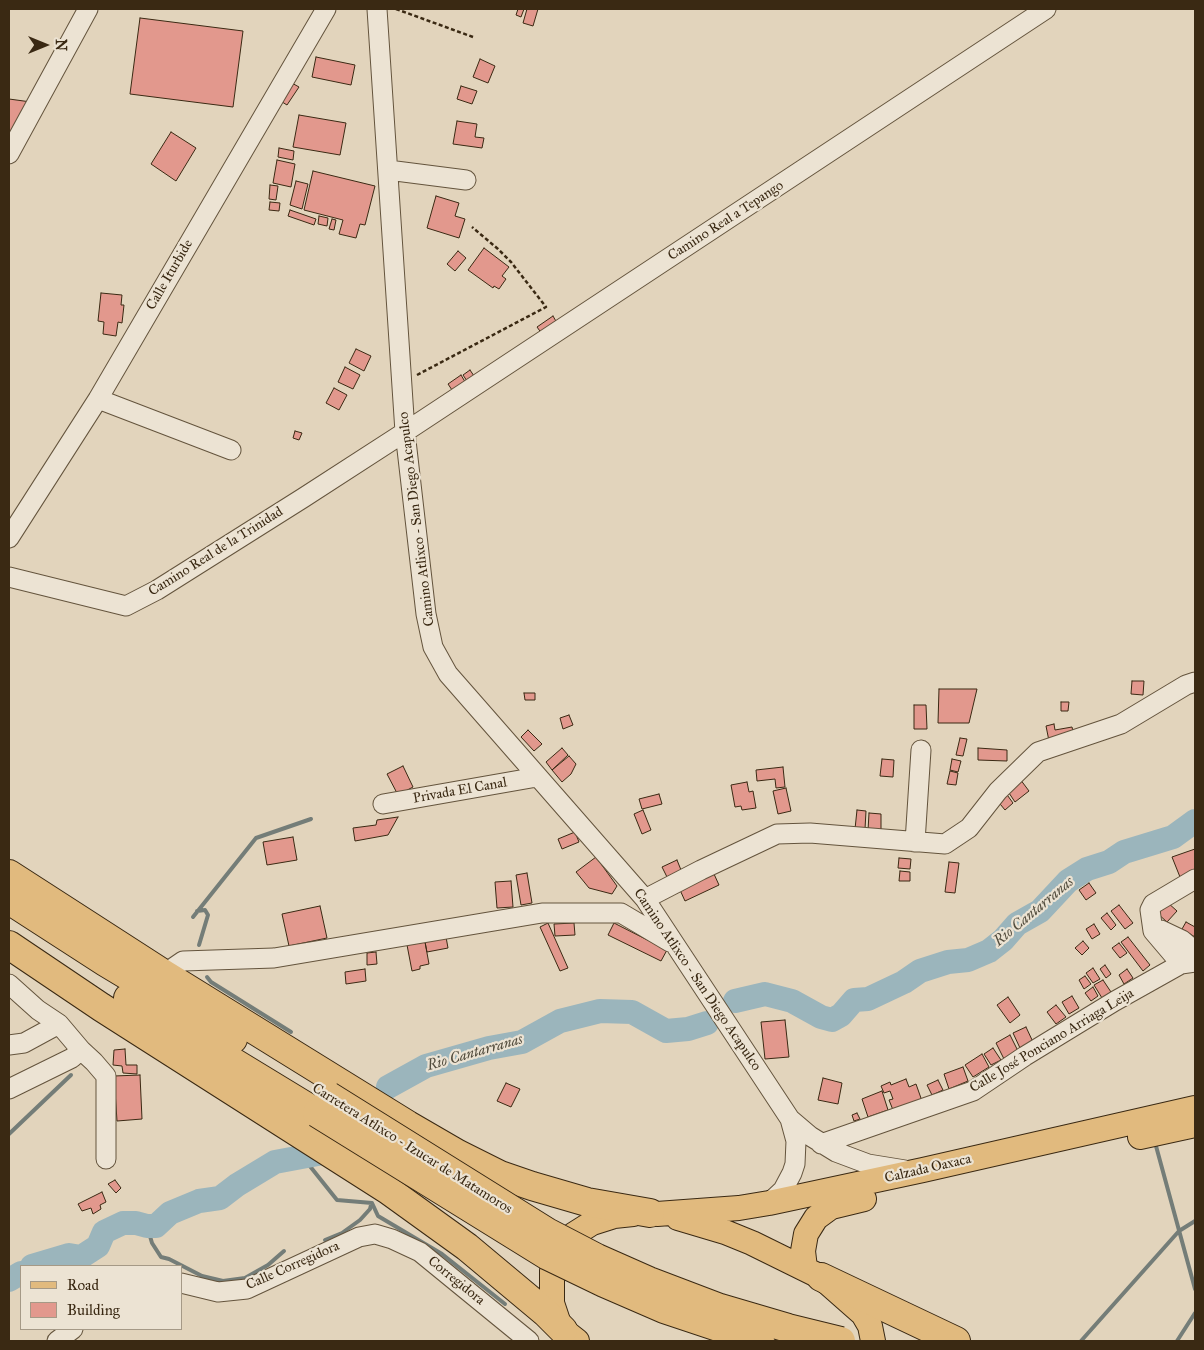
<!DOCTYPE html>
<html>
<head>
<meta charset="utf-8">
<style>
	body { margin:0 }
	#map { position:relative; width:1204px; height:1350px; overflow:hidden; background:#e2d4bc; font-family:"IM FELL Great Primer",serif }
	canvas { display:block }
	.frame { position:absolute; inset:0; border:10px solid #3a2913; pointer-events:none }
	.legend { position:absolute; left:20px; top:1265px; width:162px; height:65px; box-sizing:border-box; background:#ece3d3; border:1px solid #a59986; margin:0; padding:6px 9px; list-style:none; font-size:15px; color:#3a2913 }
	.legend li { display:flex; align-items:center; gap:10px; height:25px }
	.legend b { width:25px; border:1px solid #a59986 }
	.north { position:absolute; left:20px; top:20px; width:50px; height:50px; -webkit-text-stroke:4px #ece3d3; paint-order:stroke; rotate:90deg; font-size:14px; font-weight:700; line-height:20px; text-align:center; color:#3a2913 }
	.north::after { content:''; display:block; margin:auto; width:18px; height:22px; background:#3a2913; clip-path:polygon(50% 0,100% 100%,50% 72%,0 100%) }
</style>
</head>
<body>
<div id="map">
<canvas width="1204" height="1350"></canvas>
<div class="frame"></div>
<ul class="legend">
<li><b style="height:6px;background:#e1ba7e"></b>Road</li>
<li><b style="height:14px;background:#e2988d"></b>Building</li>
</ul>
<div class="north">N</div>
</div>
<script>
const context = document.querySelector('canvas').getContext('2d');
context.lineJoin = 'round';
function poly(rows) {
  const path = new Path2D();
  for (const r of rows) {
    path.moveTo(r[0], r[1]);
    for (let i = 2; i < r.length; i += 2) path.lineTo(r[i], r[i + 1]);
  }
  return path;
}
function stroke(path, color, width, dash) {
  context.strokeStyle = color;
  context.lineWidth = width;
  context.lineCap = dash ? 'butt' : 'round';
  context.setLineDash(dash || []);
  context.stroke(path);
}
function fillPath(path, color) {
  context.fillStyle = color;
  context.fill(path, 'evenodd');
}
function drawText(font, color, halo, rows, align = 'center') {
  context.font = font + ' "IM FELL Great Primer",serif';
  context.lineWidth = 4.5;
  context.setLineDash([]);
  context.textBaseline = 'middle';
  context.strokeStyle = halo;
  context.fillStyle = color;
  for (const [text, x, y, turn = 0] of rows) {
    context.save();
    context.translate(x, y);
    context.rotate((+turn || 0) * Math.PI / 180);
    context.textAlign = isNaN(turn) ? turn : align;
    if (halo) context.strokeText(text, 0, 0);
    context.fillText(text, 0, 0);
    context.restore();
  }
}
const stream = poly([
	[197,911,205,910,208,915,199,945],
	[193,917,256,838,311,819],
	[207,977,211,982,291,1032],
	[9,1134,71,1075],
	[1156,1146,1195,1289],
	[303,1155,309,1165,337,1200,372,1203,378,1216,442,1254,505,1304],
	[147,1226,152,1243,161,1257,169,1259,202,1276,223,1281,245,1278,268,1265,284,1251],
	[325,1240,342,1233,360,1220,370,1209,371,1205],
	[711,1341,712,1341],
	[1081,1341,1179,1231,1195,1221],
	[1177,1341,1195,1313]
]);
const river = poly([
	[735,1001,765,994,792,1001,821,1017,832,1020,841,1015,854,1000,868,999,904,982,920,971,948,962,968,960,989,951,1003,940,1017,924,1040,911,1068,881,1087,869,1109,862,1124,852,1173,837,1195,821],
	[388,1087,426,1066,489,1048,522,1042,560,1021,600,1011,632,1012,666,1031,688,1029,707,1023],
	[32,1266,69,1255,81,1257,98,1246,104,1232,123,1223,136,1223,147,1226,156,1226,170,1213,199,1201,220,1198,237,1185,275,1162,323,1153],
	[9,1280,21,1273]
]);
const building = poly([
	[518,9,524,9,521,17,516,15,518,9],
	[527,9,538,9,533,26,523,23,527,9],
	[140,18,243,31,233,107,130,94,140,18],
	[316,57,355,65,351,85,312,77,316,57],
	[480,59,495,66,488,83,473,77,480,59],
	[290,82,299,87,287,105,279,100,290,82],
	[461,86,477,91,472,104,457,99,461,86],
	[9,99,31,102,9,144,9,99],
	[299,115,346,123,340,155,293,147,299,115],
	[457,121,477,124,475,137,484,138,482,148,453,144,457,121],
	[171,132,196,148,176,181,151,164,171,132],
	[279,148,294,151,293,160,278,157,279,148],
	[277,160,295,164,291,187,273,183,277,160],
	[313,171,375,186,365,225,360,224,356,238,339,234,343,220,304,210,313,171],
	[296,181,308,184,302,209,290,205,296,181],
	[270,185,278,186,276,200,269,199,270,185],
	[436,196,459,203,455,216,465,219,459,238,427,228,436,196],
	[270,202,280,203,279,211,269,210,270,202],
	[290,210,316,219,314,225,288,216,290,210],
	[319,216,328,218,327,226,318,224,319,216],
	[332,219,336,220,334,230,329,229,332,219],
	[484,248,509,267,502,276,506,279,499,289,494,286,493,288,468,270,484,248],
	[458,251,466,258,455,271,447,264,458,251],
	[101,293,122,295,121,305,124,305,122,323,118,322,116,336,103,334,104,322,98,321,101,293],
	[553,316,557,323,542,334,537,327,553,316],
	[356,349,371,356,364,371,349,363,356,349],
	[345,367,360,375,353,389,338,382,345,367],
	[470,370,476,379,469,384,463,375,470,370],
	[461,375,467,385,454,393,448,384,461,375],
	[334,388,347,395,339,410,326,403,334,388],
	[295,431,302,433,299,440,293,438,295,431],
	[1132,681,1144,681,1143,695,1131,694,1132,681],
	[939,689,977,689,969,723,938,723,939,689],
	[524,693,535,693,535,700,525,700,524,693],
	[1061,702,1069,702,1068,711,1061,711,1061,702],
	[914,705,926,705,927,729,914,729,914,705],
	[569,715,573,725,563,729,560,718,569,715],
	[1054,724,1055,730,1072,727,1074,736,1049,741,1046,726,1054,724],
	[528,730,542,744,534,751,521,737,528,730],
	[960,738,967,739,963,756,956,755,960,738],
	[562,748,568,755,552,770,546,762,562,748],
	[978,748,1007,750,1007,761,978,760,978,748],
	[569,756,576,764,571,774,562,782,552,770,569,756],
	[882,759,894,760,893,777,880,776,882,759],
	[952,759,961,761,958,772,950,770,952,759],
	[403,766,413,787,398,795,387,774,403,766],
	[783,767,785,787,776,788,775,779,757,781,756,770,783,767],
	[950,771,958,773,956,785,947,784,950,771],
	[1020,779,1029,791,1015,802,1007,790,1020,779],
	[747,782,749,792,753,791,756,808,742,810,741,806,735,807,731,785,747,782],
	[786,788,791,811,778,814,773,791,786,788],
	[1005,792,1013,803,1005,810,996,799,1005,792],
	[659,794,662,804,642,809,639,799,659,794],
	[643,810,651,830,642,834,634,814,643,810],
	[857,810,866,811,865,829,855,829,857,810],
	[869,813,881,814,881,832,868,831,869,813],
	[398,817,388,835,355,841,353,828,376,825,377,820,398,817],
	[575,832,579,842,562,849,558,839,575,832],
	[293,837,297,860,267,865,263,842,293,837],
	[1195,849,1195,871,1180,877,1172,857,1195,849],
	[596,857,617,886,612,894,589,888,576,872,596,857],
	[899,858,911,859,910,869,898,868,899,858],
	[677,860,681,870,667,877,662,867,677,860],
	[949,862,959,863,955,893,945,892,949,862],
	[900,871,910,872,910,881,899,881,900,871],
	[527,873,532,903,521,905,516,875,527,873],
	[714,874,719,885,685,901,680,890,714,874],
	[511,881,513,907,497,908,495,882,511,881],
	[1089,883,1096,893,1086,900,1079,890,1089,883],
	[1167,902,1177,911,1167,922,1157,913,1167,902],
	[1119,905,1133,923,1125,929,1111,911,1119,905],
	[320,906,327,938,289,946,282,914,320,906],
	[1107,913,1116,925,1111,930,1101,918,1107,913],
	[1186,922,1195,927,1195,937,1182,929,1186,922],
	[548,923,568,968,560,971,540,927,548,923],
	[574,923,575,935,555,936,554,924,574,923],
	[614,923,667,950,661,961,608,935,614,923],
	[1094,924,1100,934,1092,939,1086,929,1094,924],
	[446,937,448,948,427,952,425,942,446,937],
	[1128,937,1150,965,1143,971,1121,942,1128,937],
	[1083,941,1089,948,1082,955,1075,948,1083,941],
	[425,942,429,964,420,966,420,969,412,971,407,945,425,942],
	[1119,943,1127,953,1120,958,1112,948,1119,943],
	[376,952,377,964,367,965,367,953,376,952],
	[1105,965,1111,974,1106,978,1100,969,1105,965],
	[1093,968,1100,979,1093,983,1086,973,1093,968],
	[365,969,366,981,346,984,345,972,365,969],
	[1127,969,1133,978,1124,984,1119,975,1127,969],
	[1085,976,1091,984,1084,989,1079,980,1085,976],
	[1103,980,1111,992,1102,998,1094,985,1103,980],
	[1093,987,1098,996,1091,1001,1085,993,1093,987],
	[1072,996,1079,1008,1069,1014,1062,1002,1072,996],
	[1008,997,1020,1015,1010,1023,997,1005,1008,997],
	[1056,1005,1066,1017,1056,1024,1047,1012,1056,1005],
	[785,1020,789,1057,765,1059,761,1022,785,1020],
	[1026,1027,1033,1042,1020,1048,1013,1033,1026,1027],
	[1010,1035,1018,1051,1004,1059,996,1043,1010,1035],
	[993,1048,1001,1060,991,1065,984,1054,993,1048],
	[125,1049,126,1065,137,1065,137,1074,123,1073,122,1066,113,1065,114,1050,125,1049],
	[982,1054,989,1067,973,1077,965,1065,982,1054],
	[963,1067,968,1081,949,1089,944,1074,963,1067],
	[140,1075,142,1119,117,1121,114,1076,140,1075],
	[823,1078,842,1083,838,1104,818,1100,823,1078],
	[906,1079,909,1087,916,1084,922,1101,893,1110,889,1100,893,1099,890,1091,884,1093,881,1086,890,1082,891,1085,906,1079],
	[938,1080,943,1090,932,1095,927,1085,938,1080],
	[506,1083,520,1089,511,1107,497,1101,506,1083],
	[882,1091,888,1110,868,1117,862,1099,882,1091],
	[857,1113,860,1119,854,1121,852,1115,857,1113],
	[115,1180,121,1188,116,1193,108,1184,115,1180],
	[102,1192,106,1202,100,1205,101,1209,93,1214,91,1208,82,1211,78,1204,102,1192]
]);
const path = poly([
	[396,9,473,37],
	[417,375,546,307,511,262,498,249,472,227]
]);
const minor = poly([
	[377,9,405,432,426,614,433,647,448,674,645,899,790,1119,796,1141,795,1164,792,1173,783,1190,769,1203],
	[9,154,88,9],
	[388,170,466,180],
	[98,399,231,450],
	[9,538,98,399,326,9],
	[9,577,126,606,157,590,303,498,405,432,1046,9],
	[383,804,537,777],
	[915,842,921,750],
	[645,899,701,870,777,834,810,833,945,844,969,828,998,791,1038,752,1121,724,1186,685,1195,682],
	[1153,931,1161,930,1182,940,1195,951],
	[1181,964,1153,931,1150,910,1153,904,1195,879],
	[164,974,183,961,274,958,542,913,621,913,670,942],
	[9,984,38,1010,59,1024,81,1050,94,1062,106,1076,106,1159],
	[9,1045,24,1043,59,1024],
	[9,1089,72,1058,81,1050],
	[790,1119,810,1136,836,1152,868,1164,905,1170],
	[821,1144,973,1091,1025,1056,1115,1001,1181,964,1195,962],
	[181,1283,218,1292,247,1289,359,1237,375,1234,392,1239,420,1252,529,1341],
	[57,1341,73,1329]
]);
const major = poly([
	[1140,1137,1195,1125],
	[657,1214,739,1208,769,1203,923,1170,1195,1108],
	[678,1218,725,1232,752,1243,821,1277,863,1314,870,1326,873,1341],
	[805,1268,803,1251,806,1234,816,1218,831,1207,864,1199],
	[577,1341,563,1330,559,1324,552,1303,552,1271,558,1251,573,1235,592,1223,614,1216,633,1214]
]);
const highway = poly([
	[9,874,164,974,408,1125,458,1154,500,1175,532,1186,587,1202,650,1213],
	[9,900,105,962,233,1039],
	[9,945,101,1007,388,1190,467,1247,546,1313,563,1330],
	[128,998,317,1113],
	[821,1277,956,1341]
]);
const highwayBridge = poly([
	[329,1096,547,1232,597,1258,649,1281,720,1308,788,1328,841,1341],
	[317,1113,548,1256,604,1283,664,1309,760,1341]
]);
const streetNames = [
	["Camino Real a Tepango",726,221,-33],
	["Calle Iturbide",170,275,-60],
	["Camino Atlixco - San Diego Acapulco",417,519,-97],
	["Camino Real de la Trinidad",216,552,-32],
	["Privada El Canal",460,791,-10],
	["Camino Atlixco - San Diego Acapulco",697,980,56],
	["Calle José Ponciano Arriaga Leija",1052,1041,-31],
	["Carretera Atlixco - Izucar de Matamoros",412,1149,32],
	["Calzada Oaxaca",928,1169,-13],
	["Calle Corregidora",293,1266,-24],
	["Corregidora",456,1281,39]
];
const waterNames = [
	["Rio Cantarranas",1034,912,-40],
	["Rio Cantarranas",475,1053,-16]
];
stroke(stream, '#747d78', 4);
stroke(river, '#9bb5bc', 24);
fillPath(building, '#e2988d');
stroke(building, '#3a2913', 1);
stroke(minor, '#64543d', 21);
stroke(major, '#3a2913', 26);
stroke(highway, '#3a2913', 30);
stroke(path, '#3a2913', 2.5, [4, 2.5]);
stroke(minor, '#ece3d3', 19);
stroke(major, '#e1ba7e', 24);
stroke(highway, '#e1ba7e', 28);
stroke(highwayBridge, '#3a2913', 30, []);
stroke(highwayBridge, '#e1ba7e', 28);
drawText('14px', '#3a2913', '#ece3d3', streetNames);
drawText('italic 15px', '#524c3d', '#ece3d3', waterNames);
</script>
</body>
</html>
